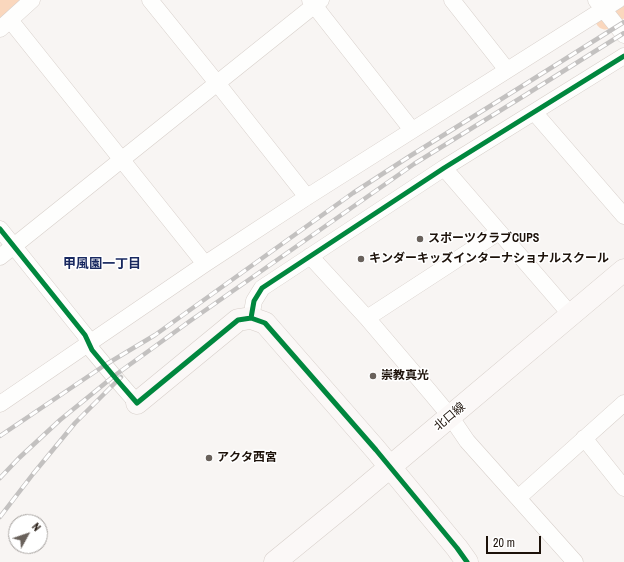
<!DOCTYPE html>
<html>
<head>
<meta charset="utf-8">
<style>
	body { margin:0 }
	#map { position:relative; width:624px; height:562px; overflow:hidden; background:#f8f5f3; font-family:"Archivo Narrow",sans-serif }
	canvas { display:block }
	.north { position:absolute; left:8px; top:514px; width:40px; height:40px; box-sizing:border-box; background:#fff; border:1px solid #a4a09d; border-radius:50%; rotate:50deg; font-size:11px; font-weight:700; line-height:16px; text-align:center; color:#1c1109 }
	.north::after { content:''; display:block; margin:auto; width:14px; height:18px; background:#69615b; clip-path:polygon(50% 0,100% 100%,50% 72%,0 100%) }
	.scale { position:absolute; left:486px; top:536px; width:55px; height:18px; box-sizing:border-box; border:2px solid #1c1109; border-top:0; padding-left:5px; font-size:12px; line-height:14px; white-space:nowrap; color:#1c1109; -webkit-text-stroke:3px #fff; paint-order:stroke }
</style>
</head>
<body>
<div id="map">
<canvas width="624" height="562"></canvas>
<div class="north">N</div>
<div class="scale">20 m</div>
</div>
<script>
const context = document.querySelector('canvas').getContext('2d');
context.lineJoin = 'round';
function poly(rows) {
  const path = new Path2D();
  for (const r of rows) {
    path.moveTo(r[0], r[1]);
    for (let i = 2; i < r.length; i += 2) path.lineTo(r[i], r[i + 1]);
  }
  return path;
}
function stroke(path, color, width, dash) {
  context.strokeStyle = color;
  context.lineWidth = width;
  context.lineCap = dash ? 'butt' : 'round';
  context.setLineDash(dash || []);
  context.stroke(path);
}
function drawText(font, color, halo, rows, align = 'center') {
  context.font = font + ' "Archivo Narrow","Noto Sans JP",sans-serif';
  context.lineWidth = 3;
  context.setLineDash([]);
  context.textBaseline = 'middle';
  context.strokeStyle = halo;
  context.fillStyle = color;
  for (const [text, x, y, turn = 0] of rows) {
    context.save();
    context.translate(x, y);
    context.rotate((+turn || 0) * Math.PI / 180);
    context.textAlign = isNaN(turn) ? turn : align;
    if (halo) context.strokeText(text, 0, 0);
    context.fillText(text, 0, 0);
    context.restore();
  }
}
const canal = poly([
	[605,20,624,7]
]);
const river = poly([
	[0,10,11,0]
]);
const street = poly([
	[150,0,217,83,307,197],
	[310,0,412,130],
	[452,0,507,70],
	[596,0,624,35],
	[10,20,205,264],
	[0,29,32,0],
	[534,112,624,216],
	[444,168,571,315],
	[0,229,85,335,92,350,117,380,137,403],
	[310,256,367,318,430,392,450,416,467,441,575,562],
	[0,257,321,0],
	[251,318,254,301,262,288,444,168,624,56],
	[367,318,499,232],
	[0,404,205,264,307,197,618,0],
	[584,438,624,488],
	[518,498,624,403]
]);
const secondary = poly([
	[137,403,238,320,251,318,265,323,376,450,457,548,467,562],
	[275,562,346,504,624,270]
]);
const rail = poly([
	[0,436,105,365,155,335,353,193,410,156,519,88,624,22],
	[0,478,19,458,60,420,114,376,190,321,414,164,527,94,624,33],
	[0,517,33,474,75,423,121,377]
]);
const cycleway = poly([
	[0,229,85,335,92,350,117,380,137,403,238,320,251,318,265,323,376,450,457,548,467,562],
	[251,318,254,301,262,288,444,168,624,56]
]);
const markers = [
	[420,239,4,"#69615b"],
	[361,259,4,"#69615b"],
	[373,376,4,"#69615b"],
	[209,458,4,"#69615b"]
];
const poiNames = [
	["スポーツクラブCUPS",428,239],
	["キンダーキッズインターナショナルスクール",369,259],
	["崇教真光",381,376],
	["アクタ西宮",217,458]
];
const streetNames = [
	["北口線",450,417,-40]
];
const neighbourhoodNames = [
	["甲風園一丁目",102,265]
];
stroke(canal, '#fad7bd', 19);
stroke(river, '#fad7bd', 33);
stroke(street, '#d7cfca', 17);
stroke(secondary, '#d7cfca', 23);
stroke(street, '#fefefd', 16);
stroke(secondary, '#fbf8f7', 22);
stroke(rail, '#c3c1c0', 4.5);
stroke(rail, '#fff', 3, [9]);
stroke(cycleway, '#00873e', 5);
for (const [x, y, r, color] of markers) {
  const dot = new Path2D();
  dot.arc(x, y, r, 0, 2 * Math.PI);
  context.fillStyle = color;
  context.fill(dot);
  stroke(dot, '#fff', 1.5);
}
drawText('bold 12px', '#1c1109', '#fff', poiNames, 'left');
drawText('12px', '#1c1109', '#fff', streetNames);
drawText('bold 13px', '#192960', '#fff', neighbourhoodNames);
</script>
</body>
</html>
